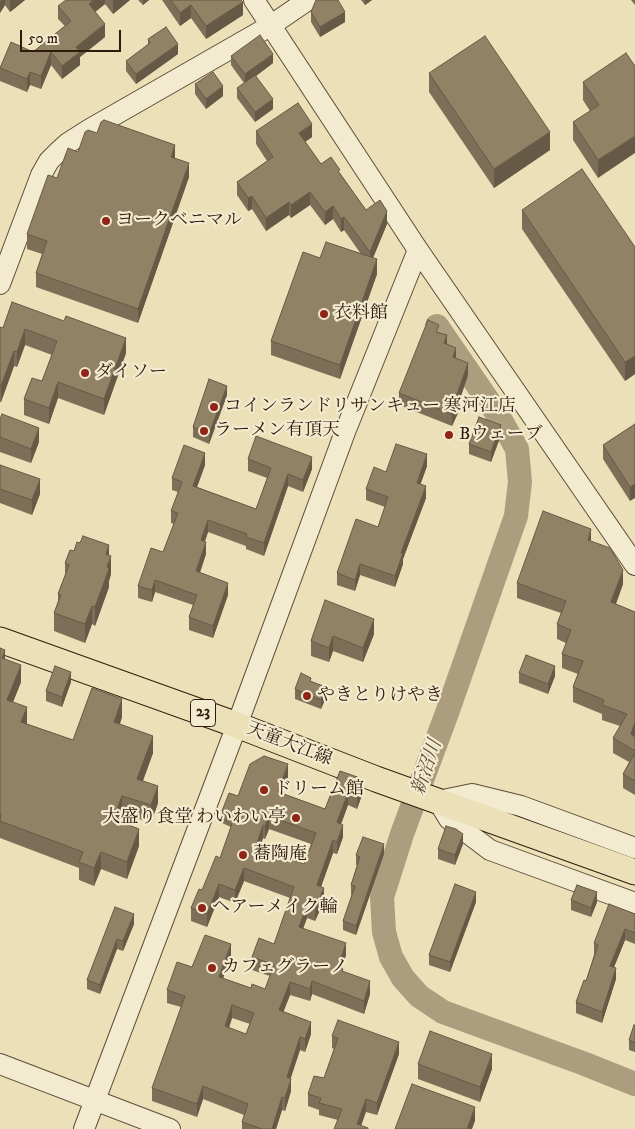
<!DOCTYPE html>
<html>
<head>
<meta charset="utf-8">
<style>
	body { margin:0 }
	#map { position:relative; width:635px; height:1129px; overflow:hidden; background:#ebe0b7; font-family:"IM FELL DW Pica",serif }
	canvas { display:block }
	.scale { position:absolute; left:20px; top:30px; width:101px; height:22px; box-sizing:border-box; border:2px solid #301a0c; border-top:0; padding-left:6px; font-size:15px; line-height:18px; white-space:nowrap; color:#301a0c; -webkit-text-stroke:4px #f2ebd0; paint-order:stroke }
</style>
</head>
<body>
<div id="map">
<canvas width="635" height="1129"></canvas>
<div class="scale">50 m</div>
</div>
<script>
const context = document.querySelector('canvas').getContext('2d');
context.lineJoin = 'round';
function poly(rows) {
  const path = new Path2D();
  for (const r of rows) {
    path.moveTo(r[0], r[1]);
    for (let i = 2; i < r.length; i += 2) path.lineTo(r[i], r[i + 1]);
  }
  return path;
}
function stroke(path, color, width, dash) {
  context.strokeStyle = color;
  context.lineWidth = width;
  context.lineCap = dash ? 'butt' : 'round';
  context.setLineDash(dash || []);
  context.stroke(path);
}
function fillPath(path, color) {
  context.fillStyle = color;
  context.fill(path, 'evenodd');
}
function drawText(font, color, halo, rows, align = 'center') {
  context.font = font + ' "IM FELL DW Pica","Noto Serif JP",serif';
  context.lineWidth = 4.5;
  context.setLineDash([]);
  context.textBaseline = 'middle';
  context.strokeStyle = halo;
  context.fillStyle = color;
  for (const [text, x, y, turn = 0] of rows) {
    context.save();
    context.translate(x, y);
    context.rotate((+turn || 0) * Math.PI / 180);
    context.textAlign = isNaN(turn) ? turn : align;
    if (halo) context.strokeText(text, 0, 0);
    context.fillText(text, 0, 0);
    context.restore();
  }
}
const river = poly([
	[437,326,498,415,517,449,520,482,516,516,447,713,402,834,382,897,384,932,391,957,403,978,419,996,443,1012,585,1064,635,1084]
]);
const minor = poly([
	[254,0,418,250,635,565],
	[0,284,41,175,49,161,58,152,68,143,90,129,270,26,308,0],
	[635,848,521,806,472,794,438,801,449,819,490,850,635,903],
	[0,1064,170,1129],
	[84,1129,237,725,345,432,418,250]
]);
const major = poly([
	[0,640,237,725,376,779,635,872]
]);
const wall = poly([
	[0,0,25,0,10,12,5,5,0,13],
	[66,0,130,0,113,14,105,4,95,12,105,37,80,57,80,65,62,79,51,65,41,89,30,85,27,92,0,81,0,68,33,52,65,26,58,19,58,6],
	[138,0,149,0,143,5],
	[162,0,241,0,243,15,206,39,191,18,180,26],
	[361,0,372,0,365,5],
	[631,0,635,0,635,5],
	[311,12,345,22,320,37,311,22],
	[148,39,178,54,136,84,126,71,126,61,148,45],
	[231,56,273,63,256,76,273,109,255,122,237,98,237,88,244,83,231,65],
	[635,66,598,178,573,140,573,122,590,111,583,100,583,82],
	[429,73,550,150,494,188,429,92],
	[195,84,223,96,206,109,195,94],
	[256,131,312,137,305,142,321,164,340,173,366,210,387,224,373,258,377,274,340,379,271,355,271,341,320,258,361,254,344,230,341,232,333,219,325,225,310,205,291,218,289,215,266,231,252,209,248,211,237,195,237,182,267,161,256,144],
	[78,152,175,158,189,177,138,323,36,287,36,273,42,254,27,249,27,234,57,178],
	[522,210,635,247,635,374,625,381,522,229],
	[12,302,126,353,104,415,58,398,49,424,24,415,24,399,42,381,52,355,25,345,17,367,14,366,1,402,0,402,0,327,3,328],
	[439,332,456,359,468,375,458,405,458,413,452,426,399,405,399,393],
	[227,395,209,444,193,437,193,427],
	[0,419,39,442,31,463,0,452],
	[635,424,630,501,603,459,603,445],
	[501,435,491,462,469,454,469,444],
	[248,459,312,469,303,492,288,486,264,556,246,549,246,546,208,532,205,541,206,554,200,573,228,595,213,638,189,630,189,617,193,605,155,592,152,602,138,598,138,586,163,552,174,524,171,523,171,511,178,492,172,490,172,478,205,465,197,487,256,509,267,478,248,471],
	[0,465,40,494,32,515,0,503],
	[427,466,420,485,426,498,403,559,403,564,395,587,360,575,355,591,337,585,337,573,378,527,385,507,366,500,366,489,386,472],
	[591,541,623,584,616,604,635,612,635,795,623,788,623,774,629,762,613,753,613,738,620,726,602,720,602,714,573,702,573,687,578,674,562,668,562,654,566,643,557,639,557,624,561,613,517,598,517,583],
	[74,551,109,555,111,574,109,581,109,587,95,626,92,624,85,643,54,631,54,613,58,601,58,594,65,575,65,563],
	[325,600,374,634,363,662,333,651,329,662,311,656,311,641],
	[0,648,5,659,21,682,13,702,27,724,73,740,122,717,120,724,153,753,143,781,158,803,151,823,122,813,118,822,139,846,127,879,101,869,94,886,79,880,79,868,0,838],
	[519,673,555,676,548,694,519,683],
	[311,681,326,697,321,709,295,699,295,689],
	[71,682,62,707,46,701,46,691],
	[340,771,363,792,357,809,348,805,341,824,343,837,337,854,333,853,321,887,324,901,315,921,307,918,303,928,346,955,342,968,343,972,370,994,364,1014,312,994,310,1001,290,995,283,1012,311,1034,305,1052,300,1050,290,1078,291,1091,285,1111,282,1110,276,1129,242,1129,242,1122,244,1115,203,1099,197,1117,152,1101,152,1088,181,1007,167,1003,167,990,192,967,231,957,223,978,251,988,265,989,270,976,252,970,252,957,274,944,290,898,244,881,235,903,219,897,207,927,191,921,191,908,202,890,220,858,231,827,222,823,222,811,238,796,288,777,282,793,325,809],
	[269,829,311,844,304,864,260,847,263,838,265,839],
	[232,1018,250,1024,246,1034,229,1028],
	[463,844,455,865,438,859,438,849],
	[384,854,356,935,343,930,343,921,352,895,351,894,351,885,357,865,356,865,356,855],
	[571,900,597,902,591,917,571,910],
	[476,902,450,972,429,965,429,955],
	[115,907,134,924,123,951,117,949,100,994,87,989,87,980],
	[635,914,635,944,625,940,614,967,616,979,602,1023,576,1013,576,1002,586,981,594,955,594,943],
	[635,1025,635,1052,629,1050,629,1040],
	[332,1036,399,1054,377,1115,366,1112,338,1120,319,1115,319,1110,308,1106,308,1094,324,1078,334,1049,332,1048],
	[418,1064,492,1069,480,1102,418,1079]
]);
const shadedWall = poly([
	[1,0,5,0,5,5,0,13,0,2],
	[10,0,25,0,10,12],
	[94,0,105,0,105,4,89,17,89,4],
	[114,0,130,0,113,14,113,1],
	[143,0,149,0,143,5],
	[365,0,372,0,365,5],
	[243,2,243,15,206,39,206,26],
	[191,5,191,18,180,26,180,13],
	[345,12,345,22,320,37,320,27],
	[105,24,105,37,80,57,80,65,62,79,62,66,76,47],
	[178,44,178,54,136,84,136,74],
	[51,52,51,65,41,89,41,76],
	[273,54,273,63,245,84,245,74],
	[30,72,30,85,27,92,27,79],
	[223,86,223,96,206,109,206,99],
	[273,99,273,109,255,122,255,112],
	[312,124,312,137,299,146,299,133],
	[550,132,550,150,494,188,494,169],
	[635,136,635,153,598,178,598,160],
	[175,145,175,159,171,157],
	[189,163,189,177,138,323,138,309],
	[310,192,310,205,291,218,291,205],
	[252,196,252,209,248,211,248,198],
	[289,202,289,215,266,231,266,218],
	[333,206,333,219,325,225,325,212],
	[387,211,387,224,370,265,370,252],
	[344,217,344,230,341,232,341,219],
	[377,259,377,274,340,379,340,365],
	[25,329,25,345,17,367,17,352],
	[447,335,447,347,444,343],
	[126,338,126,353,104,415,104,399],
	[456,348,456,360,453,357],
	[14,351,14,366,1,402,1,386],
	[635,356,635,374,625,381,625,362],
	[468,363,468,375,458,405,458,413,452,426,452,414,455,400],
	[58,382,58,398,49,424,49,408],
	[227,386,227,395,209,444,209,434],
	[501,425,501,435,491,462,491,452],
	[39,428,39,442,31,463,31,449],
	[205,453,205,465,193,498,193,486],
	[427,454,427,466,417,494,417,483],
	[312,457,312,469,303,492,303,480],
	[288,474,288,486,264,556,264,543],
	[40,479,40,494,32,515,32,500],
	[635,484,635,498,630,501,630,487],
	[426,486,426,498,403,559,403,564,395,587,395,576,401,553],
	[208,520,208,532,201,552,201,540],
	[591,529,591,544,588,540],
	[206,542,206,554,196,583,196,571],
	[109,545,109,562,111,556,111,574,109,581,109,587,95,626,95,607,106,554],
	[360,564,360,575,355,591,355,580],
	[623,570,623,584,611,617,611,602],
	[155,580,155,592,152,602,152,590],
	[228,583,228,595,213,638,213,626],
	[92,606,92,624,85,643,85,624],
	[374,619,374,634,363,662,363,648],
	[333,636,333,651,329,662,329,648],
	[5,650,5,668,2,658],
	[21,665,21,682,7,717,7,700],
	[555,666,555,676,548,694,548,684],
	[71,672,71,682,62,707,62,697],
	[326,687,326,697,321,709,321,700],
	[122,699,122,717,114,739,114,722],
	[27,707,27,724,21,722],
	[635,722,635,737,631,749,631,734],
	[153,736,153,753,137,796,137,779],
	[288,764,288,777,278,805,278,792],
	[363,779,363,792,357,809,357,796],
	[158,786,158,803,151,823,151,805],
	[348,793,348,805,337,835,337,822],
	[122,796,122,813,113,837,113,819],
	[269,816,269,829,265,839,265,826],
	[263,825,263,838,256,859,256,846],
	[343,825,343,837,337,854,337,842],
	[139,829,139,846,127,879,127,862],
	[463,834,463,844,455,865,455,855],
	[333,840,333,853,317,898,317,885],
	[384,844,384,854,356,935,356,926],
	[101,852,101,869,94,886,94,868],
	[244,868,244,881,235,903,235,890],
	[219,884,219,897,207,927,207,914],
	[324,888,324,901,315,921,315,908],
	[476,892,476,902,450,972,450,962],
	[597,892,597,902,591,917,591,908],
	[307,905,307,918,299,940,299,927],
	[134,914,134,924,123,951,123,941],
	[625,929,625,940,610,977,610,966],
	[117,939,117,949,100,994,100,985],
	[346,943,346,955,338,980,338,967],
	[231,944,231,957,219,989,219,977],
	[616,968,616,979,602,1023,602,1012],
	[312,981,312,994,310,1001,310,989],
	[370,981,370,994,364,1014,364,1001],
	[290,982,290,995,279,1023,279,1010],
	[232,1005,232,1018,225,1039,225,1026],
	[311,1022,311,1034,305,1052,305,1039],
	[300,1037,300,1050,287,1090,287,1077],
	[399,1042,399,1054,377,1115,377,1103],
	[492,1054,492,1069,480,1102,480,1087],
	[291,1079,291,1091,285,1111,285,1098],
	[203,1086,203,1099,197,1117,197,1104],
	[282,1097,282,1110,276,1129,272,1129],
	[366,1099,366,1112,360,1129,357,1124],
	[475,1107,475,1121,472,1129,467,1129]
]);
const building = poly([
	[66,0,94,0,89,4,105,24,76,47,80,52,62,66,51,52,41,76,30,72,27,79,0,68,11,42,33,52,71,21,58,6,66,0],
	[171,0,241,0,243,2,206,26,191,5,180,13,171,0],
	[316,0,338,0,345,12,320,27,311,12,316,0],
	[166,27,178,44,136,74,126,61,150,43,148,39,166,27],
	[260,35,273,54,245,74,231,56,260,35],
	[485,36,550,132,494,169,429,73,485,36],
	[626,53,635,66,635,136,598,160,573,122,599,105,583,82,626,53],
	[213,72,223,86,206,99,195,84,213,72],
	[255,75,273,99,255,112,237,88,255,75],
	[298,103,312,124,299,133,321,164,331,157,340,170,338,171,366,210,380,200,387,211,370,252,344,217,341,219,333,206,325,212,310,192,291,205,289,202,266,218,252,196,248,198,237,182,273,157,256,131,298,103],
	[104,120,175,145,171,157,189,163,138,309,36,273,47,241,27,234,48,175,57,178,68,148,78,152,85,132,88,130,97,133,101,122,104,120],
	[582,169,635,247,635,356,625,362,522,210,582,169],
	[326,242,377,259,340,365,271,341,303,252,320,258,326,242],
	[12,302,64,321,66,316,126,338,104,399,58,382,49,408,24,399,32,378,42,381,57,341,25,329,17,352,14,351,1,386,0,386,0,327,3,328,12,302],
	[428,320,439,325,436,332,447,335,444,343,456,348,453,357,468,363,455,400,458,401,452,414,399,393,428,320],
	[209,379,227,386,209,434,193,427,209,379],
	[2,414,39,428,31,449,0,437,0,419,2,414],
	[479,417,501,425,491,452,469,444,479,417],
	[635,424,635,484,630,487,603,445,635,424],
	[256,436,312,457,303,480,288,474,264,543,246,537,247,534,208,520,201,540,206,542,196,571,228,583,213,626,189,617,197,595,155,580,152,590,138,586,151,548,163,552,178,513,171,511,182,482,172,478,184,445,205,453,193,486,256,509,271,468,248,459,256,436],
	[396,444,427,454,417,483,426,486,401,553,403,553,395,576,360,564,355,580,337,573,356,519,378,527,388,497,366,489,374,467,386,472,396,444],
	[0,465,40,479,32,500,0,489,0,465],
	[543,511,591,529,588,540,610,548,623,570,611,602,635,612,635,722,631,734,635,737,635,751,613,738,627,714,602,705,604,700,573,687,583,661,562,654,571,630,557,624,566,601,517,583,543,511],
	[83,536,109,545,106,554,111,556,107,567,109,569,95,607,92,606,85,624,54,613,61,595,58,594,69,565,65,563,70,550,74,551,77,542,80,543,83,536],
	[325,600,374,619,363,648,333,636,329,648,311,641,325,600],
	[0,648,5,650,2,658,21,665,7,700,27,707,21,722,73,740,92,688,122,699,114,722,153,736,137,779,158,786,151,805,122,796,113,819,139,829,127,862,101,852,94,868,79,862,83,852,0,821,1,814,0,814,0,648],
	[526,655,555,666,548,684,519,673,526,655],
	[55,666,71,672,62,697,46,691,55,666],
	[301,673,311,678,310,681,326,687,321,700,295,689,301,673],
	[635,753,635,781,623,774,635,753],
	[264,756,288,764,278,792,325,809,340,771,363,779,357,796,348,793,337,822,343,825,337,842,333,840,317,885,324,888,315,908,307,905,299,927,346,943,338,967,343,969,342,971,370,981,364,1001,312,981,310,989,290,982,279,1010,311,1022,305,1039,300,1037,287,1077,291,1079,285,1098,282,1097,272,1129,262,1129,242,1122,248,1104,203,1086,197,1104,152,1088,185,996,167,990,177,962,192,967,205,935,231,944,219,977,251,988,252,984,265,989,274,965,252,957,259,938,274,944,294,887,244,868,235,890,219,884,207,914,191,908,199,889,202,890,216,856,220,858,235,815,222,811,229,793,238,796,250,764,264,756],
	[269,816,316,833,304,864,256,846,263,825,265,826,269,816],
	[232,1005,254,1013,246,1034,225,1026,232,1005],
	[446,826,456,829,463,834,455,855,438,849,446,826],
	[363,837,384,844,356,926,343,921,355,886,351,885,360,857,356,855,363,837],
	[455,884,476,892,450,962,429,955,455,884],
	[577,885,597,892,591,908,571,900,577,885],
	[609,904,635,914,635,933,625,929,610,966,616,968,602,1012,576,1002,584,980,586,981,598,945,594,943,609,904],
	[115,907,134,914,123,941,117,939,100,985,87,980,115,907],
	[338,1020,399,1042,377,1103,366,1099,357,1124,368,1128,368,1129,334,1129,342,1109,319,1103,321,1098,308,1094,314,1076,324,1078,338,1038,332,1036,338,1020],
	[634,1025,635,1025,635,1043,629,1040,634,1025],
	[430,1031,492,1054,480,1087,418,1064,430,1031],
	[412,1084,475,1107,467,1129,395,1129,412,1084]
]);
const markers = [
	[106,221,5,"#8f2418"],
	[324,314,5,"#8f2418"],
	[85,373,5,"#8f2418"],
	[214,407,5,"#8f2418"],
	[204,431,5,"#8f2418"],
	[449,435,5,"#8f2418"],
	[307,696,5,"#8f2418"],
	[264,790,5,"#8f2418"],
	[296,818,5,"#8f2418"],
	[243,855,5,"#8f2418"],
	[202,908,5,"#8f2418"],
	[212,968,5,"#8f2418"]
];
const shields = [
	[203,713,25]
];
const shieldNames = [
	["23",203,713]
];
const poiNames = [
	["ヨークベニマル",116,221],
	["衣料館",334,314],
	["ダイソー",95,373],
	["コインランドリサンキュー 寒河江店",224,407],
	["ラーメン有頂天",214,431],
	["Bウェーブ",459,435],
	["やきとりけやき",317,696],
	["ドリーム館",274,790],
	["大盛り食堂 わいわい亭",286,818,"right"],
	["蕎陶庵",253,855],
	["ヘアーメイク輪",212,908],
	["カフェグラーノ",222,968]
];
const streetNames = [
	["天童大江線",289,745,21]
];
const waterNames = [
	["新沼川",428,768,-71]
];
stroke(river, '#ab9d7d', 24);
stroke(minor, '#5f4c37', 22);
stroke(major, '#301a0c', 27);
stroke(minor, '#f2ebd0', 20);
stroke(major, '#ebe0b7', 25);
fillPath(wall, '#7d6f57');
fillPath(shadedWall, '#665a47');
fillPath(building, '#918165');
stroke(building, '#665a47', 1);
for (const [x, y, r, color] of markers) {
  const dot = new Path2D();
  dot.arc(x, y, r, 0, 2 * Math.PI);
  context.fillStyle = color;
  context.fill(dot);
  stroke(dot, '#f2ebd0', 2);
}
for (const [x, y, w] of shields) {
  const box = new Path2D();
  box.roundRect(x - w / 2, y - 13.5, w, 27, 4);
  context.fillStyle = '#f2ebd0';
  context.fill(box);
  stroke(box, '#301a0c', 1);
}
drawText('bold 16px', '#301a0c', null, shieldNames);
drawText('18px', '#301a0c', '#f2ebd0', poiNames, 'left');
drawText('18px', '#301a0c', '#f2ebd0', streetNames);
drawText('italic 19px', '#614e39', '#f2ebd0', waterNames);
</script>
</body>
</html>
